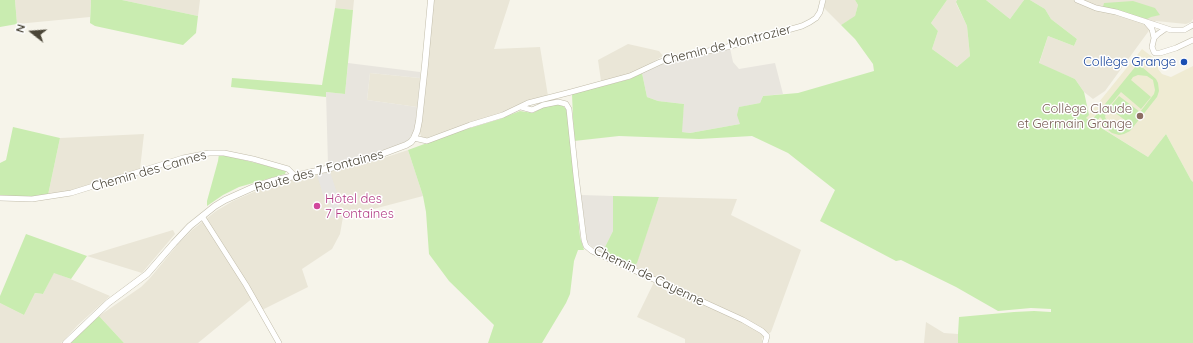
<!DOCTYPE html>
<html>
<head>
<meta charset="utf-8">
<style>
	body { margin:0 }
	#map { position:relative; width:1193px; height:343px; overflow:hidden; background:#f6f4ea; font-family:Quicksand,sans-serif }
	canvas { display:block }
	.north { position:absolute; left:12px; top:12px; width:40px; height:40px; -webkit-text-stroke:3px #fff; paint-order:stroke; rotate:287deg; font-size:11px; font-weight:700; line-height:16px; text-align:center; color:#4a4537 }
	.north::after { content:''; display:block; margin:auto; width:14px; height:18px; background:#4a4537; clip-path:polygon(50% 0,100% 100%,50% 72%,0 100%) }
</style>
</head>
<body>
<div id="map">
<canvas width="1193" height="343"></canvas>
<div class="north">N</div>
</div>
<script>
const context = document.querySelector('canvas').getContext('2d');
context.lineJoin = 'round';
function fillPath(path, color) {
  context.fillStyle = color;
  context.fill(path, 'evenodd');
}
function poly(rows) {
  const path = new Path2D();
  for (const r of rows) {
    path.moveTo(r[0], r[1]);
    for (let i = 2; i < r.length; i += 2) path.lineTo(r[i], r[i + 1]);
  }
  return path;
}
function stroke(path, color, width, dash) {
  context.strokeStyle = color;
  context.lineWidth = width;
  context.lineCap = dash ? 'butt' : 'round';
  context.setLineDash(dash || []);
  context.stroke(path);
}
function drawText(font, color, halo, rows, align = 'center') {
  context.font = font + ' Quicksand,sans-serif';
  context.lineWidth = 3;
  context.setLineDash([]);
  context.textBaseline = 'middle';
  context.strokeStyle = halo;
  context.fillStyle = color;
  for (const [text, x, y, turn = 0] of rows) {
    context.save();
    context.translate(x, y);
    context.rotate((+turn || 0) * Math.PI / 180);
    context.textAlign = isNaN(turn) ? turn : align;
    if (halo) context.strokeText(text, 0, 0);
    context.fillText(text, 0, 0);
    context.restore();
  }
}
const residential = poly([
	[15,0,91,0,90,17,17,24],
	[122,0,200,0,198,16],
	[336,0,354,0,353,10,335,8],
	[434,0,510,0,494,49,540,47,548,96,526,101,517,108,501,114,426,138,423,138,421,136,420,133],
	[826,0,855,0,858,5,855,17,841,25,824,8],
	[947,0,957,0,956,3,967,26,970,56,957,67,932,49,938,31,931,23],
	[986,0,1024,0,1010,19],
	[1030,0,1193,0,1193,19,1191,22,1186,24,1156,21,1105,91,1093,99,1084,92,1075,79,1039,64,1048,36,1074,46,1077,39,1051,19,1045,9],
	[628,44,659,51,663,56,636,72,601,81,598,60],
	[370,73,420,78,417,107,367,100],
	[144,134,140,169,74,190,48,195,60,138],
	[408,150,423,196,343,217,340,234,332,249,302,269,308,287,262,310,254,297,198,343,124,343,99,316,141,287,150,278,179,243,192,230,216,211,233,201,263,188,279,183,365,164],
	[659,197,737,199,731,215,801,250,771,332,762,338,762,343,685,343,685,339,637,317,656,278,635,267],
	[173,230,175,234,142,273,87,256],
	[54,272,110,296,78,325,61,343,0,343,0,303,24,315,35,293,43,294],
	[926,322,944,333,958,334,958,343,924,343]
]);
const industrial = poly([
	[730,48,733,62,739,69,775,63,783,94,763,96,760,103,740,107,740,124,690,133,681,132,684,104,658,101,647,97,642,73,661,63,668,61,697,56],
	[348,63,420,72,420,78,370,73,367,100,417,107,415,128,413,134,409,139,402,144,363,158,328,165,326,92,345,94],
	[581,195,613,196,613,231,602,253,591,246,587,241]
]);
const education = poly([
	[1142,49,1159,62,1158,69,1162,74,1171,77,1193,66,1193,182,1191,180,1166,134,1148,157,1086,118]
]);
const green = poly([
	[0,0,15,0,17,24,0,27],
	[91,0,122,0,198,16,196,33,183,45,95,26,90,23],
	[855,0,947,0,931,23,938,31,932,49,957,67,970,56,967,26,956,2,957,0,986,0,1010,19,1024,0,1030,0,1045,9,1051,19,1077,39,1074,46,1048,36,1039,63,1075,79,1084,92,1089,115,1086,118,1094,123,1092,120,1140,61,1144,64,1142,67,1156,79,1158,83,1159,91,1157,97,1153,102,1130,131,1124,134,1119,135,1112,133,1107,129,1103,124,1102,119,1100,117,1095,124,1148,157,1166,134,1191,180,1193,182,1193,343,958,343,958,334,959,317,1014,312,1034,311,1051,312,1051,309,1031,308,998,311,956,287,901,260,896,261,820,221,835,190,788,153,752,136,699,139,619,136,574,141,572,94,630,79,642,73,647,97,658,101,684,104,682,132,690,133,740,124,737,115,739,107,760,103,763,96,798,93,874,71,873,64,855,39,841,25,855,16,858,5],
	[1138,75,1147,76,1153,80,1155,90,1154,94,1140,112,1119,96,1109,108,1130,124,1127,127,1121,130,1116,129,1108,123,1105,117,1107,109,1121,92,1141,109,1151,97,1131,80,1133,77],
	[1133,1,1155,8,1160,15,1151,17,1147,19,1103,7,1104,3],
	[335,8,353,10,345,94,326,92,326,97,231,87,232,78,322,85],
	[557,104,563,106,566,109,568,115,580,237,584,250,578,250,574,261,570,294,566,303,542,343,488,343,494,325,449,281,429,254,426,212,423,196,408,150,457,132,500,119,520,111,533,113,545,106],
	[13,127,60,138,48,195,32,197,0,196,0,163,6,160],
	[219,154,264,165,286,171,285,174,239,187,223,195,207,206,207,201,218,161],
	[613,196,659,197,637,263,634,266,630,266,602,253,613,231],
	[26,234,87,256,71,279,54,273,43,294,35,293,24,315,0,303,0,296],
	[99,316,124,343,71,343,88,326]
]);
const parking = poly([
	[330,172,340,202,337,217,329,218,328,212,330,203,326,204,317,175]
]);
const minor = poly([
	[1077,0,1096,8,1116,12,1171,30,1184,30,1193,25],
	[1146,22,1152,29,1154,38],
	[1165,29,1158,34,1154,38,1152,47,1154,52,1155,53,1160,53,1176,48,1193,40],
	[521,107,532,110,543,105,558,102,566,104,569,109,576,176,584,240,586,246,592,251,743,320,762,331,767,336,765,343],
	[414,138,427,141,470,125,503,115,528,103,571,92,630,76,660,62,669,59,689,55,727,47,802,26,810,22,816,18,820,12,823,0],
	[0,198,32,199,71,193,183,158,209,153,224,153,253,159,288,169,294,175],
	[202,216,246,285,279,343]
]);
const tertiary = poly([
	[66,343,108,303,147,274,174,243,190,226,215,206,225,200,254,187,272,181,366,160,406,145,411,142,414,138,417,131,419,121,425,65,431,0]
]);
const markers = [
	[1184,62,4,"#1a4fb4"],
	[1140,116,4,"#8d6e63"],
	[317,206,4,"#d1479c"]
];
const streetNames = [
	["Chemin de Montrozier",727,45,-14],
	["Chemin des Cannes",149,171,-16],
	["Route des 7 Fontaines",319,171,-15],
	["Chemin de Cayenne",649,276,26]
];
const transitNames = [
	["Collège Grange",1176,62]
];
const educationNames = [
	["Collège Claude",1132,109],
	["et Germain Grange",1132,124]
];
const hotelNames = [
	["Hôtel des",325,199],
	["7 Fontaines",325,214]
];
fillPath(residential, '#eae6d7');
fillPath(industrial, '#e8e5de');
fillPath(education, '#efebd3');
fillPath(green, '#c9ecb0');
fillPath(parking, '#e7e5e1');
stroke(minor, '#c2bdab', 6);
stroke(tertiary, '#c2bdab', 7);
stroke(minor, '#fff', 5);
stroke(tertiary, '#fff', 6);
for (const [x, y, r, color] of markers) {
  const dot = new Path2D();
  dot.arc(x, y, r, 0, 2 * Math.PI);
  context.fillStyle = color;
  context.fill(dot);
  stroke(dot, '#fff', 1.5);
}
drawText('13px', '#4a4537', '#fff', streetNames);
drawText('13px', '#164399', '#fff', transitNames, 'right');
drawText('13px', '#785e54', '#fff', educationNames, 'right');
drawText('13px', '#b23c85', '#fff', hotelNames, 'left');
</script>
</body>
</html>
